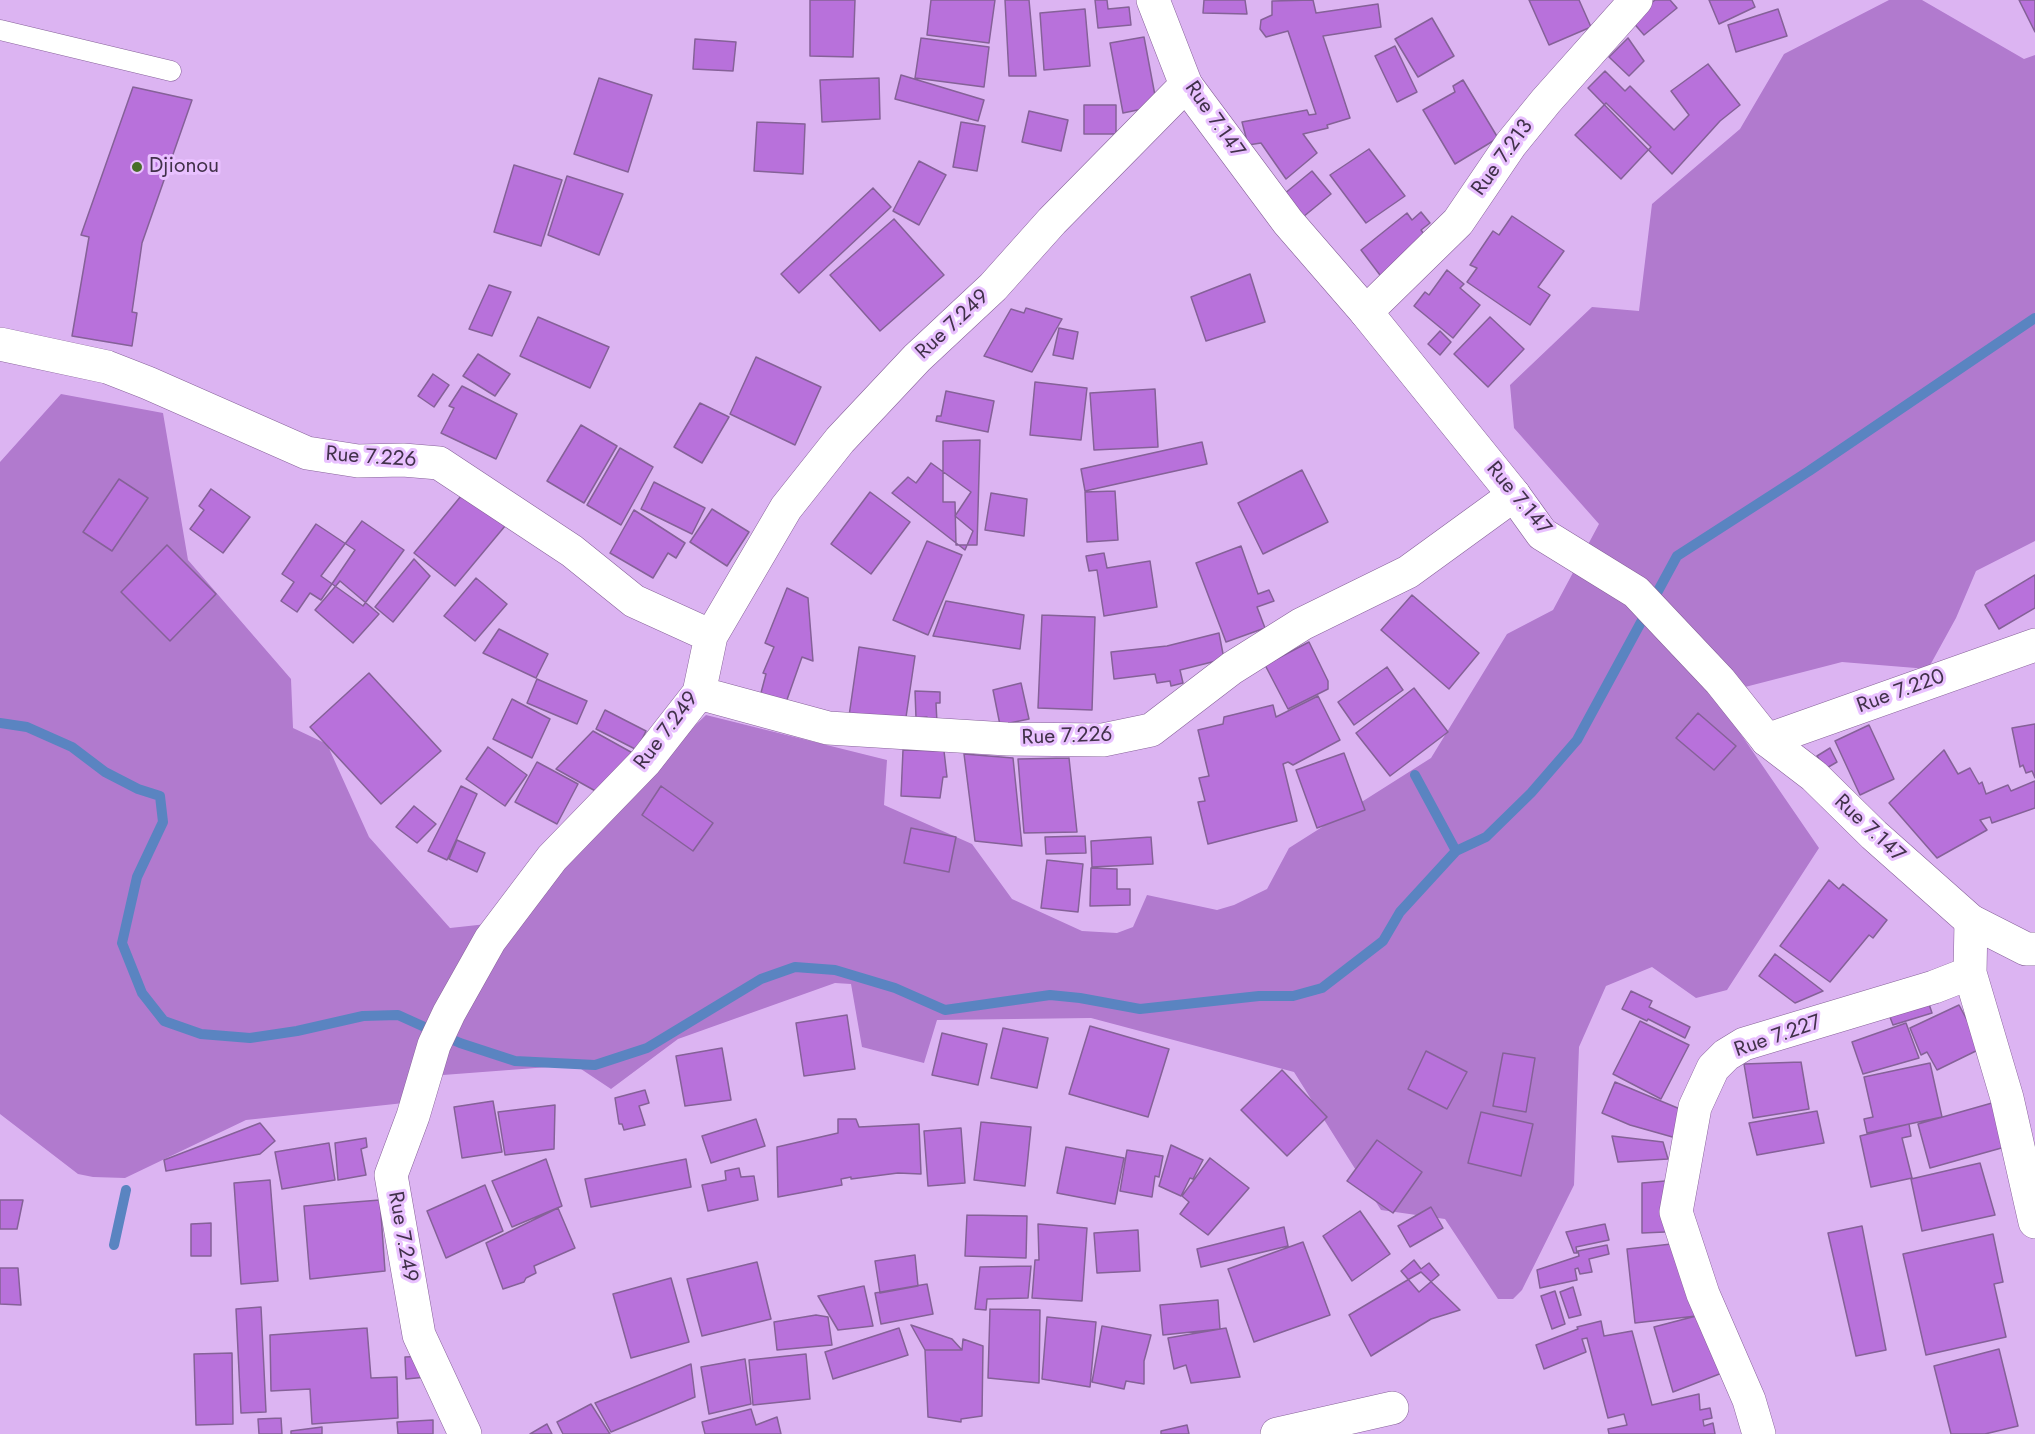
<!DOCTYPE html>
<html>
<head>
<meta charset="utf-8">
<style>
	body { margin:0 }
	canvas { display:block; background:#dcb4f2 }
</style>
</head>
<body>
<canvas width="2035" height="1434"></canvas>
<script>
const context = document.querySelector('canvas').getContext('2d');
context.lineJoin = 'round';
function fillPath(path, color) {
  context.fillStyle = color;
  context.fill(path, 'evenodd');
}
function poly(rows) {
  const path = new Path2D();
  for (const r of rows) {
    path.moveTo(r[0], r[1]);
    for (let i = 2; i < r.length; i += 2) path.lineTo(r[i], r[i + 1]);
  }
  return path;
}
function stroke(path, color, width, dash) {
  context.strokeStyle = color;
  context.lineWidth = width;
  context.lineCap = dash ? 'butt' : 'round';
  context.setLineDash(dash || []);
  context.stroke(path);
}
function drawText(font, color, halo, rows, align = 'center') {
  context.font = font + ' Jost,sans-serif';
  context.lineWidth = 6;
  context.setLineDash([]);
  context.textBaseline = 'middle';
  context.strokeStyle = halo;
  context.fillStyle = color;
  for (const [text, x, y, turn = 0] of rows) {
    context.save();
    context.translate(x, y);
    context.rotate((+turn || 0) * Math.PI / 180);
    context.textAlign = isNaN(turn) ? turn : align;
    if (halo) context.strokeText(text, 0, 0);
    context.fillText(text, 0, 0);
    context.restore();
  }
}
const green = poly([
	[1889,0,1922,0,2024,59,2035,55,2035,541,1976,571,1956,618,1928,669,1842,662,1714,695,1819,848,1727,990,1696,998,1652,967,1606,986,1579,1047,1574,1185,1522,1290,1513,1299,1498,1299,1445,1219,1381,1210,1294,1072,1091,1018,937,1020,924,1063,862,1047,851,984,835,983,678,1039,611,1089,575,1065,443,1075,404,1103,246,1120,125,1178,93,1177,78,1174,0,1114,0,462,61,394,163,413,188,560,291,679,293,728,327,744,369,837,450,928,487,924,706,715,887,760,884,805,972,844,1012,899,1082,931,1117,933,1133,927,1147,895,1217,910,1234,905,1267,889,1289,848,1431,758,1507,634,1553,610,1599,524,1514,428,1510,385,1592,307,1639,311,1652,204,1740,129,1784,54]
]);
const stream = poly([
	[0,723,27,727,72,747,105,772,138,789,160,796,163,822,137,877,122,943,142,993,164,1021,201,1034,250,1038,297,1031,363,1016,398,1015,460,1043,515,1061,595,1065,647,1048,761,979,795,967,835,970,895,988,945,1010,1050,995,1080,998,1140,1009,1259,996,1293,996,1322,988,1383,941,1400,912,1456,851,1486,837,1531,793,1577,740,1677,556,1809,471,2035,318],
	[1415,775,1456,851],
	[114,1245,126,1190]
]);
const building = poly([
	[810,0,855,0,853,57,810,56,810,0],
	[931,0,995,0,989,43,927,35,931,0],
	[1005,0,1029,0,1036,76,1009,76,1005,0],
	[1095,0,1107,0,1108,9,1129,7,1131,25,1098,28,1095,0],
	[1204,0,1245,0,1247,14,1203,13,1204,0],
	[1313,0,1316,13,1378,4,1381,27,1323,36,1350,118,1327,125,1328,128,1303,134,1317,153,1286,179,1261,143,1248,145,1242,122,1307,110,1309,115,1316,114,1288,31,1266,37,1260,29,1261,20,1272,15,1272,1,1313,0],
	[1529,0,1579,0,1591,27,1549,45,1529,0],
	[1655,0,1670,0,1677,8,1644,35,1631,20,1655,0],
	[1709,0,1752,0,1755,7,1719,24,1709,0],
	[2019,0,2035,0,2035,32,2019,0],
	[1085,9,1090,66,1044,70,1040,13,1085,9],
	[1778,9,1787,36,1736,52,1728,25,1778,9],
	[1432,18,1454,56,1418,77,1395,39,1432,18],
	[1144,37,1157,106,1123,113,1110,43,1144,37],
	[921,38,989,47,984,87,915,78,921,38],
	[1628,38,1644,61,1629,76,1609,57,1628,38],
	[695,39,736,42,733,71,693,69,695,39],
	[1395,46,1417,92,1397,102,1375,56,1395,46],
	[1708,64,1740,105,1720,121,1672,174,1588,88,1605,71,1625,91,1630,86,1674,130,1689,115,1671,91,1708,64],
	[901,75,984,100,978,121,895,99,901,75],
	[599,78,652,95,628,172,574,154,599,78],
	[879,78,880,119,822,122,820,80,879,78],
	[1463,80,1498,138,1455,164,1423,110,1455,92,1453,86,1463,80],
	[133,87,192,100,142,243,132,312,137,313,132,346,72,336,89,237,81,235,133,87],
	[1606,103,1651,147,1621,179,1575,135,1606,103],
	[1084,105,1116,105,1116,134,1084,134,1084,105],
	[1029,111,1068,120,1061,151,1022,142,1029,111],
	[757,122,805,124,803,174,754,171,757,122],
	[961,122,985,126,977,171,953,167,961,122],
	[1369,149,1405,196,1366,223,1330,175,1369,149],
	[919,161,946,175,919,225,893,211,919,161],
	[514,165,562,180,541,246,494,232,514,165],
	[1312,171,1331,194,1303,217,1284,194,1312,171],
	[567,176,623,194,599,255,548,235,567,176],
	[873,188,891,207,799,293,781,274,873,188],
	[1421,212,1430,223,1421,230,1430,242,1383,279,1361,250,1407,213,1412,220,1421,212],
	[1512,216,1564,251,1538,287,1550,295,1530,325,1467,282,1477,268,1470,265,1493,231,1499,235,1512,216],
	[894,219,944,275,880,331,830,275,894,219],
	[1447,270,1464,284,1460,288,1480,305,1453,338,1414,306,1425,292,1429,295,1447,270],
	[1250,274,1265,322,1206,341,1191,297,1250,274],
	[489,285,511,292,492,336,469,329,489,285],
	[1026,308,1062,319,1032,372,984,356,1011,309,1024,313,1026,308],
	[538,317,609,347,590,388,520,356,538,317],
	[1490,317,1524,349,1488,387,1454,354,1490,317],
	[1059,328,1078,332,1073,359,1053,355,1059,328],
	[1440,331,1451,342,1440,355,1428,344,1440,331],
	[478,354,510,374,495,396,463,376,478,354],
	[756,357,821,387,795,445,730,414,756,357],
	[433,374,449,385,434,407,418,396,433,374],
	[1035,382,1087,388,1081,440,1030,435,1035,382],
	[462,386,517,414,496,459,441,433,454,408,449,406,462,386],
	[1155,389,1158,447,1094,450,1090,393,1155,389],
	[946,391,994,401,988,432,936,421,937,416,941,416,946,391],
	[700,403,729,417,702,463,674,447,700,403],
	[581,425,617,446,584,503,547,481,581,425],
	[980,440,977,545,956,545,955,502,943,502,943,441,980,440],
	[1202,442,1207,464,1085,491,1081,469,1202,442],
	[620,448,653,467,621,525,587,505,620,448],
	[931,463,971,492,955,516,973,531,965,550,892,493,908,477,916,483,931,463],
	[1302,470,1328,522,1263,554,1238,503,1302,470],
	[119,479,148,498,112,551,83,532,119,479],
	[654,482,705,508,692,534,641,509,654,482],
	[211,489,250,517,223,553,190,529,204,510,199,506,211,489],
	[466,490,505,526,455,586,414,553,466,490],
	[1115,491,1118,540,1087,542,1085,492,1115,491],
	[870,492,910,522,871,574,831,544,870,492],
	[991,493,1027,499,1024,536,985,530,991,493],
	[712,509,749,532,727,566,690,542,712,509],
	[634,510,685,543,676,558,668,553,653,578,610,553,634,510],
	[362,521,404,550,363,606,321,576,362,521],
	[316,524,355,550,321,600,310,593,297,612,281,601,294,582,282,574,316,524],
	[927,541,962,555,928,635,893,620,927,541],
	[167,545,216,594,170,641,121,592,167,545],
	[1241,546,1258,594,1269,590,1274,601,1257,607,1265,628,1226,642,1196,563,1241,546],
	[1104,553,1107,568,1150,561,1157,607,1104,616,1097,570,1089,571,1086,556,1104,553],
	[414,559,430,576,393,622,375,607,414,559],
	[2035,575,2035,608,1999,629,1985,605,2035,575],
	[476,578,507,604,475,641,444,616,476,578],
	[340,581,379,614,353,643,315,610,340,581],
	[787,588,808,598,813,661,802,657,783,711,758,704,766,674,763,673,774,647,765,643,787,588],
	[1412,595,1479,653,1449,689,1381,630,1412,595],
	[946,601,1024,615,1020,649,933,636,946,601],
	[1042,615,1095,617,1092,710,1038,708,1042,615],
	[499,629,548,654,536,678,483,653,499,629],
	[1219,633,1224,659,1180,670,1183,683,1171,686,1170,681,1157,683,1155,674,1114,679,1111,652,1167,646,1219,633],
	[1309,642,1328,681,1328,689,1288,709,1265,665,1309,642],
	[859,647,915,656,905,724,849,716,859,647],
	[1387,667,1403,690,1354,725,1338,702,1387,667],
	[369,673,441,751,381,804,310,727,369,673],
	[537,679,587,701,577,724,527,703,537,679],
	[1021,683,1029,719,1000,725,993,690,1021,683],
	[1414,688,1448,732,1390,776,1356,733,1414,688],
	[915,691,940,692,940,703,936,703,937,723,927,723,927,717,916,718,915,691],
	[1318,696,1340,740,1293,765,1288,762,1283,764,1297,821,1208,844,1198,802,1205,801,1199,778,1209,776,1198,730,1223,724,1224,717,1273,705,1276,717,1318,696],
	[512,699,550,719,532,758,493,739,512,699],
	[605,710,646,731,637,750,596,729,605,710],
	[1698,713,1736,746,1714,770,1676,738,1698,713],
	[2035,724,2035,778,2032,771,2026,773,2023,765,2020,767,2012,728,2035,724],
	[1869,725,1894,779,1860,795,1835,741,1869,725],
	[593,731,638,756,599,793,556,769,593,731],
	[488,747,527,775,505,806,466,779,488,747],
	[1830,748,1837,762,1825,769,1817,756,1830,748],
	[903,750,944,751,947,777,943,777,940,798,901,796,903,750],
	[1944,750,1958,774,1970,768,1979,784,1982,782,1986,794,2008,785,2011,791,2035,781,2035,808,1992,823,1990,817,1980,820,1987,830,1937,858,1889,803,1944,750],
	[1344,753,1365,810,1317,828,1296,770,1344,753],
	[964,754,1013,758,1022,846,975,841,964,754],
	[1069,758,1077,832,1024,833,1018,759,1069,758],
	[537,762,578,784,557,824,515,802,537,762],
	[461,786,477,794,447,860,428,851,461,786],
	[661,786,713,823,693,851,642,815,661,786],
	[414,806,436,824,417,843,396,827,414,806],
	[911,828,956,837,949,872,904,863,911,828],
	[1085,836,1086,853,1046,854,1045,837,1085,836],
	[1151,837,1153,864,1092,867,1091,841,1151,837],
	[457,840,485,853,477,872,449,859,457,840],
	[1047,860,1083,864,1078,912,1041,908,1047,860],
	[1091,868,1117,869,1117,889,1130,889,1130,905,1090,906,1091,868],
	[1829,880,1839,889,1843,884,1887,920,1873,938,1869,935,1830,982,1780,946,1829,880],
	[1775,954,1823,991,1795,1003,1759,976,1775,954],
	[1631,991,1652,1001,1649,1007,1690,1027,1685,1038,1648,1019,1647,1021,1622,1009,1631,991],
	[1928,1001,1932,1013,1893,1025,1888,1012,1928,1001],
	[1959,1005,1982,1048,1937,1070,1927,1052,1921,1055,1910,1028,1959,1005],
	[847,1015,855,1069,804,1076,796,1023,847,1015],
	[1640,1021,1689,1045,1661,1099,1613,1074,1640,1021],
	[1906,1023,1919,1058,1863,1074,1852,1042,1906,1023],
	[1090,1026,1169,1049,1148,1117,1069,1094,1090,1026],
	[1003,1028,1048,1038,1037,1088,991,1078,1003,1028],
	[942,1033,987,1044,978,1085,932,1075,942,1033],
	[722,1048,731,1100,685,1106,676,1056,722,1048],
	[1426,1051,1467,1072,1447,1109,1408,1089,1426,1051],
	[1503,1053,1535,1058,1526,1112,1493,1106,1503,1053],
	[1801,1062,1809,1109,1753,1118,1744,1064,1801,1062],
	[1930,1063,1942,1117,1867,1133,1864,1119,1873,1117,1864,1077,1930,1063],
	[1282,1070,1327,1117,1287,1156,1241,1110,1282,1070],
	[1615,1082,1680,1109,1676,1138,1630,1125,1602,1113,1615,1082],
	[645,1090,649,1103,639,1106,645,1125,624,1130,622,1124,619,1124,615,1098,645,1090],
	[493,1101,502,1152,462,1158,454,1107,493,1101],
	[1992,1103,2005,1147,1930,1168,1918,1124,1992,1103],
	[555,1105,554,1149,505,1155,498,1112,555,1105],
	[1817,1111,1824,1143,1757,1155,1749,1123,1817,1111],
	[1481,1112,1533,1124,1521,1176,1468,1163,1481,1112],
	[756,1119,765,1146,711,1163,702,1136,756,1119],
	[838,1119,856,1119,859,1127,919,1124,921,1174,898,1173,851,1179,851,1177,841,1179,842,1185,778,1197,777,1147,838,1133,838,1119],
	[981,1122,1031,1127,1025,1186,974,1180,981,1122],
	[260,1123,275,1141,260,1154,166,1171,164,1160,260,1123],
	[1909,1124,1911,1136,1902,1138,1912,1178,1871,1187,1860,1136,1909,1124],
	[961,1128,965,1183,928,1186,924,1131,961,1128],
	[1612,1136,1663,1142,1668,1159,1618,1162,1612,1136],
	[366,1138,367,1147,361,1149,366,1175,338,1180,335,1143,366,1138],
	[1377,1140,1422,1172,1393,1213,1347,1181,1377,1140],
	[329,1143,335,1180,282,1189,275,1152,329,1143],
	[1171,1145,1203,1160,1193,1179,1190,1178,1181,1196,1159,1186,1171,1145],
	[1066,1147,1124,1158,1115,1204,1057,1193,1066,1147],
	[1127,1150,1163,1156,1159,1177,1155,1176,1152,1197,1120,1191,1127,1150],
	[1210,1158,1249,1188,1208,1235,1180,1214,1189,1202,1182,1196,1210,1158],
	[546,1159,562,1206,512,1227,492,1181,546,1159],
	[686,1159,691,1187,591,1207,585,1179,686,1159],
	[1980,1163,1995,1215,1922,1231,1911,1179,1980,1163],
	[739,1168,741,1177,754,1176,758,1200,708,1211,702,1185,726,1180,725,1171,739,1168],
	[1689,1179,1688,1231,1642,1233,1642,1183,1689,1179],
	[270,1180,278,1281,241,1284,234,1183,270,1180],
	[485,1185,503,1231,446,1258,427,1211,485,1185],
	[0,1200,23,1200,17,1229,0,1229,0,1200],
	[380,1200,385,1271,310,1279,304,1206,380,1200],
	[1431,1207,1443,1228,1410,1247,1398,1226,1431,1207],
	[558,1208,575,1248,534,1266,536,1273,526,1278,524,1282,503,1289,486,1243,558,1208],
	[1360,1211,1390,1254,1352,1281,1323,1236,1360,1211],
	[967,1215,1027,1216,1026,1258,965,1256,967,1215],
	[211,1223,211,1256,191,1256,191,1224,211,1223],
	[1038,1224,1087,1228,1082,1301,1032,1298,1035,1260,1039,1260,1038,1224],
	[1605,1224,1609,1240,1576,1247,1577,1253,1574,1253,1566,1232,1605,1224],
	[1862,1226,1886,1350,1856,1356,1828,1233,1862,1226],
	[1284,1227,1288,1246,1201,1267,1197,1249,1284,1227],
	[1138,1230,1140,1271,1097,1273,1094,1233,1138,1230],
	[1993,1234,2003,1282,1994,1284,2006,1337,1926,1355,1903,1254,1993,1234],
	[1303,1242,1330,1315,1254,1342,1228,1269,1303,1242],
	[1689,1242,1696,1316,1635,1323,1627,1249,1689,1242],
	[1607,1245,1609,1254,1589,1259,1592,1272,1580,1274,1578,1268,1575,1269,1577,1280,1540,1288,1537,1270,1579,1256,1578,1251,1607,1245],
	[915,1255,918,1286,880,1293,875,1261,915,1255],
	[1414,1260,1421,1269,1429,1263,1439,1275,1419,1292,1401,1271,1414,1260],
	[757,1262,771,1319,702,1336,687,1279,757,1262],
	[1031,1266,1028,1298,987,1299,986,1310,975,1309,980,1267,1031,1266],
	[0,1268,18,1268,21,1305,0,1304,0,1268],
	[1421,1272,1460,1310,1431,1319,1371,1356,1349,1315,1421,1272],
	[671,1278,689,1342,631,1358,613,1294,671,1278],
	[927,1284,933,1314,881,1324,875,1293,927,1284],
	[864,1286,873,1326,838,1330,818,1296,864,1286],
	[1573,1287,1581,1315,1569,1318,1560,1292,1573,1287],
	[1555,1291,1565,1324,1552,1329,1541,1296,1555,1291],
	[1218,1300,1220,1329,1163,1335,1160,1305,1218,1300],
	[261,1307,266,1412,241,1413,236,1309,261,1307],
	[990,1309,1040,1310,1039,1383,988,1378,990,1309],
	[816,1315,828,1317,832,1345,777,1350,774,1322,816,1315],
	[1700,1315,1722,1373,1673,1392,1654,1327,1700,1315],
	[1047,1317,1096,1322,1090,1387,1042,1379,1047,1317],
	[1601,1321,1604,1336,1632,1331,1652,1405,1699,1394,1700,1410,1710,1408,1712,1418,1703,1420,1704,1426,1713,1423,1715,1434,1609,1434,1608,1429,1627,1425,1624,1414,1608,1418,1587,1338,1582,1339,1586,1352,1544,1369,1536,1345,1578,1329,1577,1327,1601,1321],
	[911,1325,952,1339,962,1350,925,1350,911,1325],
	[1102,1326,1151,1335,1144,1361,1144,1384,1126,1381,1124,1389,1092,1382,1102,1326],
	[367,1328,371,1378,397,1377,398,1418,312,1424,310,1389,271,1391,270,1335,367,1328],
	[899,1328,908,1355,833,1379,825,1352,899,1328],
	[1226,1328,1240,1377,1191,1383,1186,1365,1174,1369,1168,1338,1226,1328],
	[963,1339,983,1346,982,1416,961,1419,961,1422,928,1417,925,1350,962,1350,963,1339],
	[1999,1349,2018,1426,1985,1434,1951,1434,1934,1366,1999,1349],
	[232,1353,233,1424,196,1425,194,1354,232,1353],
	[806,1354,810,1399,753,1405,749,1360,806,1354],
	[426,1356,427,1377,406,1379,405,1357,426,1356],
	[745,1359,751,1404,709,1414,701,1367,745,1359],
	[691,1364,695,1397,611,1432,595,1403,691,1364],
	[591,1404,610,1434,563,1434,557,1422,591,1404],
	[751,1409,756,1425,777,1417,781,1434,705,1434,702,1422,751,1409],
	[281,1418,282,1434,259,1434,258,1419,281,1418],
	[433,1420,433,1434,398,1434,397,1422,433,1420],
	[547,1424,552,1434,530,1434,547,1424],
	[1187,1425,1189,1434,1161,1434,1161,1431,1187,1425],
	[322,1427,322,1434,291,1434,291,1431,322,1427]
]);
const lane = poly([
	[0,30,171,71]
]);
const street = poly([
	[1366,312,1458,222,1511,144,1546,101,1636,0],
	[0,344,107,367,148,383,307,453,358,461,403,460,439,463,572,551,634,601,711,636],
	[699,693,828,728,1007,739,1103,740,1151,730,1232,668,1302,624,1408,572,1514,495],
	[1767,740,2035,645],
	[1970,973,1971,921],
	[465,1434,419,1335,391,1175,413,1116,434,1045,449,1013,490,940,552,858,645,762,699,693,711,636,786,508,840,440,917,358,993,287,1052,221,1186,85],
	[1277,1434,1392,1408],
	[1759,1434,1749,1400,1703,1294,1676,1212,1695,1107,1713,1068,1726,1055,1744,1044,1934,987,1970,973,2007,1098,2035,1222]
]);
const secondary = poly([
	[1153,0,1186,85,1288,222,1366,312,1514,495,1542,534,1636,592,1720,681,1767,740,1814,776,1874,835,1971,921,2026,949,2035,949]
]);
const markers = [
	[137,167,6,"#486e29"]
];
const streetNames = [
	["Rue 7.147",1214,120,55],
	["Rue 7.213",1503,158,-54],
	["Rue 7.249",953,325,-43],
	["Rue 7.226",371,458,4],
	["Rue 7.147",1518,499,50],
	["Rue 7.220",1901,692,-20],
	["Rue 7.249",667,731,-53],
	["Rue 7.226",1067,737,-2],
	["Rue 7.147",1869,829,43],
	["Rue 7.227",1778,1037,-19],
	["Rue 7.249",402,1237,80]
];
const poiNames = [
	["Djionou",149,167]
];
fillPath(green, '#b17ace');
stroke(stream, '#5a84c1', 10);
fillPath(building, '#b871db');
stroke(building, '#856198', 1.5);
stroke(lane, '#87629a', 21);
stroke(street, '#87629a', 34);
stroke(secondary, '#87629a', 34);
stroke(lane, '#fff', 20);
stroke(street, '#fff', 33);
stroke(secondary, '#fff', 33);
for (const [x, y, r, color] of markers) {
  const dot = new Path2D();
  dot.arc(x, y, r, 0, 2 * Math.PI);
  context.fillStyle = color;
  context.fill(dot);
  stroke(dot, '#e9c1ff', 2);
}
drawText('21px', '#41314a', '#e9c1ff', streetNames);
drawText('21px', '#41314a', '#e9c1ff', poiNames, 'left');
</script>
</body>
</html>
